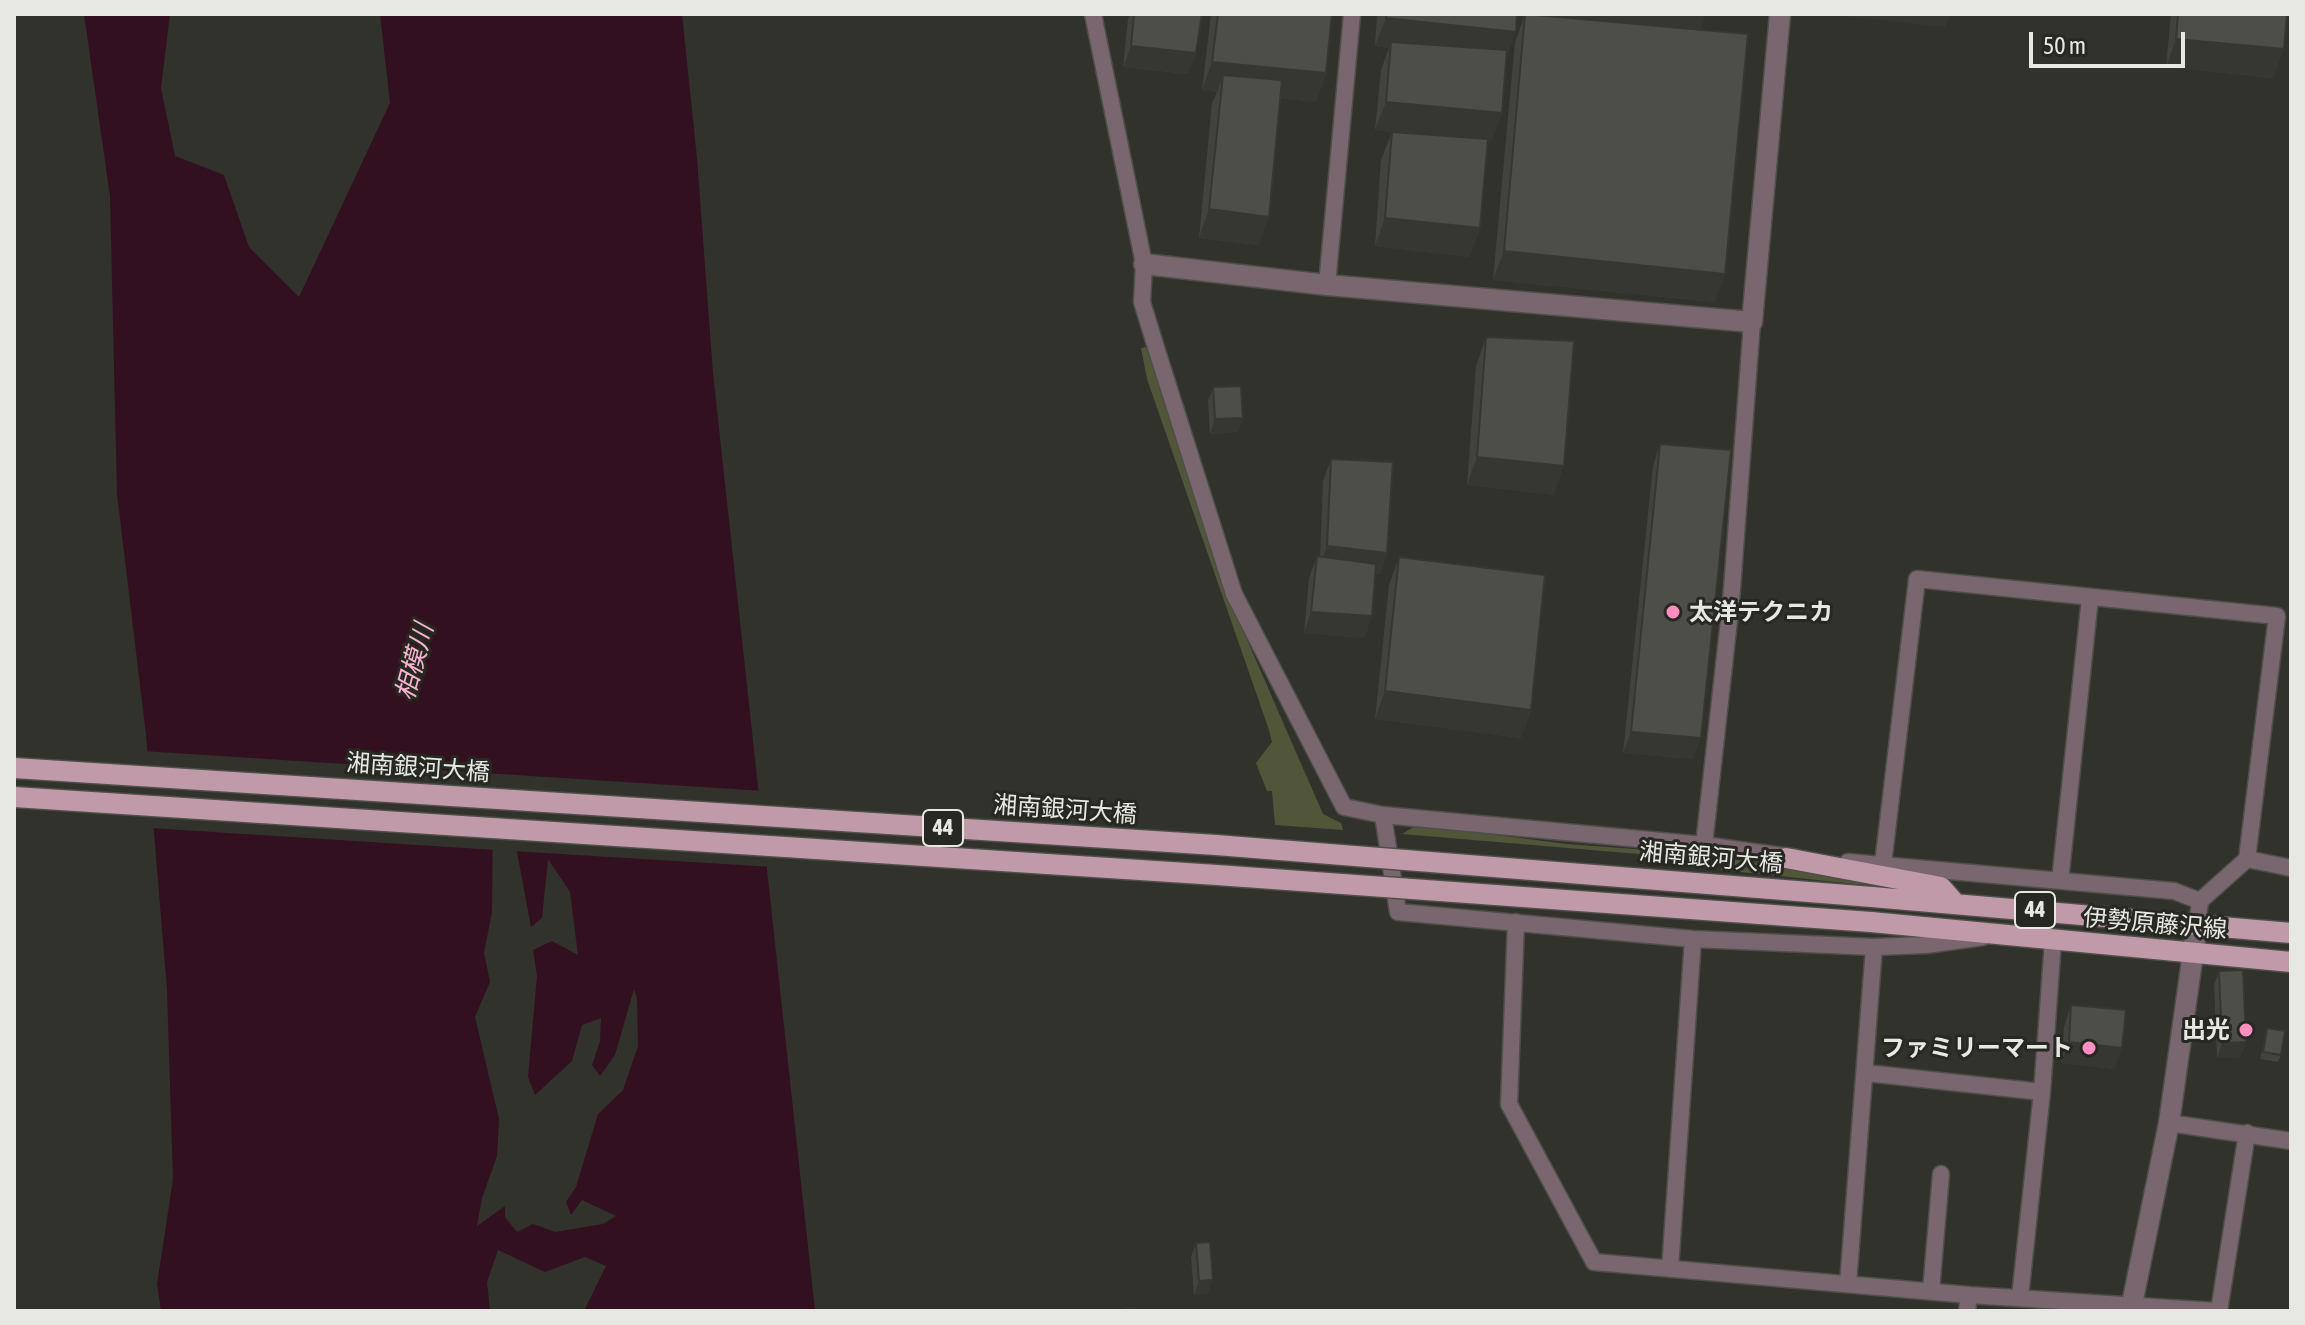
<!DOCTYPE html>
<html>
<head>
<meta charset="utf-8">
<style>
	body { margin:0 }
	#map { position:relative; width:2305px; height:1325px; overflow:hidden; background:#31322c; font-family:"Asap Condensed",sans-serif }
	canvas { display:block }
	.frame { position:absolute; inset:0; border:16px solid #e7e8e4; pointer-events:none }
	.scale { position:absolute; left:2029px; top:32px; width:156px; height:36px; box-sizing:border-box; border:4px solid #e7e8e4; border-top:0; padding-left:10px; font-size:24px; line-height:28px; white-space:nowrap; color:#e7e8e4; -webkit-text-stroke:6px #272822; paint-order:stroke }
</style>
</head>
<body>
<div id="map">
<canvas width="2305" height="1325"></canvas>
<div class="frame"></div>
<div class="scale">50 m</div>
</div>
<script>
const context = document.querySelector('canvas').getContext('2d');
context.lineJoin = 'round';
function fillPath(path, color) {
  context.fillStyle = color;
  context.fill(path, 'evenodd');
}
function poly(rows) {
  const path = new Path2D();
  for (const r of rows) {
    path.moveTo(r[0], r[1]);
    for (let i = 2; i < r.length; i += 2) path.lineTo(r[i], r[i + 1]);
  }
  return path;
}
function stroke(path, color, width, dash) {
  context.strokeStyle = color;
  context.lineWidth = width;
  context.lineCap = dash ? 'butt' : 'round';
  context.setLineDash(dash || []);
  context.stroke(path);
}
function drawText(font, color, halo, rows, align = 'center') {
  context.font = font + ' "Asap Condensed","Noto Sans JP",sans-serif';
  context.lineWidth = 6;
  context.setLineDash([]);
  context.textBaseline = 'middle';
  context.strokeStyle = halo;
  context.fillStyle = color;
  for (const [text, x, y, turn = 0] of rows) {
    context.save();
    context.translate(x, y);
    context.rotate((+turn || 0) * Math.PI / 180);
    context.textAlign = isNaN(turn) ? turn : align;
    if (halo) context.strokeText(text, 0, 0);
    context.fillText(text, 0, 0);
    context.restore();
  }
}
const green = poly([
	[1146,347,1241,626,1323,814,1341,823,1343,830,1275,825,1272,791,1267,791,1256,763,1272,742,1269,730,1147,379,1141,348],
	[1417,825,1567,844,1699,854,1698,859,1402,834],
	[1726,858,1866,881,1865,885,1721,870,1721,860]
]);
const water = poly([
	[84,14,170,14,161,88,175,156,224,175,249,247,299,297,390,103,380,14,682,14,697,158,713,373,815,1311,584,1311,606,1266,585,1257,545,1272,498,1250,487,1282,490,1311,161,1311,157,1284,173,1180,167,990,146,735,117,494,110,196],
	[493,805,511,820,531,927,542,918,548,859,570,892,578,955,552,941,533,950,537,976,528,1077,535,1095,572,1061,582,1025,601,1018,600,1041,592,1065,600,1076,615,1055,634,989,637,998,638,1046,623,1090,598,1114,576,1187,566,1202,571,1215,582,1200,616,1216,603,1224,555,1232,533,1224,517,1232,505,1217,505,1206,477,1226,482,1198,497,1156,499,1119,475,1017,490,982,484,953,492,912]
]);
const pier = poly([
	[143,751,764,791,773,867,512,851,507,822,497,813,496,850,150,828]
]);
const minor = poly([
	[1093,14,1144,264,1142,302,1158,354,1234,594,1344,807,1383,815,1704,845,1797,858],
	[1327,285,1352,14],
	[1383,815,1398,912,1693,939,1874,947,1926,945,1983,937],
	[1704,845,1731,602,1752,322],
	[2247,859,2291,868],
	[1848,862,2174,891,2200,901],
	[1883,864,1917,579,2277,616,2247,859,2200,901,2197,925],
	[2060,881,2090,598],
	[1516,922,1509,1104,1594,1262,1969,1295,2216,1311],
	[1866,1073,2042,1092],
	[2169,1123,2291,1141],
	[1670,1269,1693,939],
	[1848,1284,1874,947],
	[1931,1291,1941,1174],
	[2020,1297,2042,1092,2053,941],
	[1967,1311,1969,1295],
	[2219,1311,2247,1133]
]);
const tertiary = poly([
	[1144,264,1327,285,1752,322,1780,14],
	[2132,1304,2169,1123,2197,925]
]);
const primary = poly([
	[1786,858,1941,887,1955,903],
	[1872,897,2291,933],
	[1871,922,2291,962]
]);
const primaryBridge = poly([
	[14,768,1216,845,1872,897],
	[14,797,1217,875,1871,922]
]);
const wall = poly([
	[1130,14,1202,14,1196,53,1188,74,1123,67,1128,19],
	[1211,14,1332,14,1326,73,1316,102,1280,98,1259,245,1199,238,1212,103,1217,92,1202,90],
	[1377,14,1517,14,1506,60,1502,113,1491,141,1488,140,1480,228,1469,257,1375,246,1381,160,1392,132,1394,132,1375,130,1381,70,1389,48,1375,46],
	[1525,14,1706,14,1700,29,1715,302,1493,280,1515,42],
	[2171,14,2287,14,2273,78,2166,67],
	[1486,337,1554,495,1467,485,1476,366],
	[1213,387,1243,418,1238,432,1210,434,1208,401],
	[1660,444,1693,759,1623,753,1653,466],
	[1331,459,1387,553,1380,574,1375,574,1372,616,1364,638,1304,633,1309,578,1317,556,1320,557,1323,481],
	[1399,557,1531,710,1521,738,1375,719,1389,585],
	[2219,971,2246,1042,2240,1057,2217,1058,2214,985],
	[2071,1005,2115,1069,2061,1063,2064,1027],
	[2267,1028,2281,1055,2278,1062,2260,1059],
	[1196,1243,1208,1294,1194,1295,1191,1257]
]);
const shadedWall = poly([
	[1535,14,1706,14,1696,42],
	[1827,14,1950,14,1945,27],
	[1386,18,1516,32,1506,60,1391,42,1389,48,1375,46],
	[2176,39,2284,49,2273,78,2166,67],
	[1131,46,1196,53,1188,74,1123,67],
	[1212,62,1326,73,1316,102,1221,92,1223,75,1217,92,1202,90],
	[1386,102,1502,113,1491,141,1375,130],
	[1209,209,1269,217,1259,245,1199,238],
	[1385,218,1480,228,1469,257,1375,246],
	[1504,251,1725,274,1715,302,1493,280],
	[1243,418,1238,432,1210,434,1215,419],
	[1477,457,1564,466,1554,495,1467,485],
	[1327,546,1387,553,1380,574,1319,568],
	[1311,612,1372,616,1364,638,1304,633],
	[1385,691,1531,710,1521,738,1375,719],
	[1631,732,1701,738,1693,759,1623,753],
	[2069,1042,2122,1048,2115,1069,2061,1063],
	[2246,1042,2240,1057,2217,1058,2222,1043],
	[1213,1280,1208,1294,1194,1295,1199,1281]
]);
const building = poly([
	[1134,14,1202,14,1196,53,1131,46,1134,14],
	[1218,14,1332,14,1326,73,1212,62,1218,14],
	[1386,14,1517,14,1516,32,1386,18,1386,14],
	[1525,14,1748,34,1725,274,1504,251,1525,14],
	[2178,14,2287,14,2284,49,2176,39,2178,14],
	[1391,42,1507,50,1502,113,1386,102,1391,42],
	[1223,75,1282,80,1269,217,1209,209,1223,75],
	[1392,132,1488,139,1480,228,1385,218,1392,132],
	[1486,337,1574,341,1564,466,1477,457,1486,337],
	[1241,386,1243,418,1215,419,1213,387,1241,386],
	[1660,444,1731,450,1701,738,1631,732,1660,444],
	[1331,459,1393,462,1387,553,1327,546,1331,459],
	[1317,556,1376,564,1372,616,1311,612,1317,556],
	[1399,557,1545,575,1531,710,1385,691,1399,557],
	[2243,970,2246,1042,2222,1043,2219,971,2243,970],
	[2071,1005,2126,1010,2122,1048,2069,1042,2071,1005],
	[2267,1028,2285,1031,2281,1055,2263,1052,2267,1028],
	[1210,1242,1213,1280,1199,1281,1196,1243,1210,1242],
	[1135,1308,1136,1311,1124,1311,1124,1309,1135,1308]
]);
const markers = [
	[1673,612,8,"#fd8ec0"],
	[2246,1030,8,"#fd8ec0"],
	[2089,1048,8,"#fd8ec0"]
];
const shields = [
	[943,828,40],
	[2035,910,40]
];
const shieldNames = [
	["44",943,828],
	["44",2035,910]
];
const poiNames = [
	["太洋テクニカ",1689,612,"left"],
	["出光",2230,1030],
	["ファミリーマート",2073,1048]
];
const streetNames = [
	["湘南銀河大橋",418,768,4],
	["湘南銀河大橋",1065,810,4],
	["湘南銀河大橋",1711,858,5],
	["伊勢原藤沢線",2155,924,5]
];
const waterNames = [
	["相模川",415,662,-75]
];
fillPath(green, '#525639');
fillPath(water, '#321020');
fillPath(pier, '#31322c');
stroke(minor, '#4e4f49', 19);
stroke(tertiary, '#4e4f49', 23);
stroke(primary, '#4e4f49', 23);
stroke(minor, '#79666e', 16);
stroke(tertiary, '#79666e', 20);
stroke(primary, '#c19aaa', 20);
stroke(primaryBridge, '#4e4f49', 23, []);
stroke(primaryBridge, '#c19aaa', 20);
fillPath(wall, '#42433e');
fillPath(shadedWall, '#363732');
fillPath(building, '#4d4e48');
stroke(building, '#363732', 2);
for (const [x, y, r, color] of markers) {
  const dot = new Path2D();
  dot.arc(x, y, r, 0, 2 * Math.PI);
  context.fillStyle = color;
  context.fill(dot);
  stroke(dot, '#272822', 3);
}
for (const [x, y, w] of shields) {
  const box = new Path2D();
  box.roundRect(x - w / 2, y - 18, w, 36, 6);
  context.fillStyle = '#272822';
  context.fill(box);
  stroke(box, '#e7e8e4', 2);
}
drawText('bold 22px', '#e7e8e4', null, shieldNames);
drawText('bold 24px', '#e7e8e4', '#272822', poiNames, 'right');
drawText('24px', '#e7e8e4', '#272822', streetNames);
drawText('italic 26px', '#f7b0ce', '#272822', waterNames);
</script>
</body>
</html>
